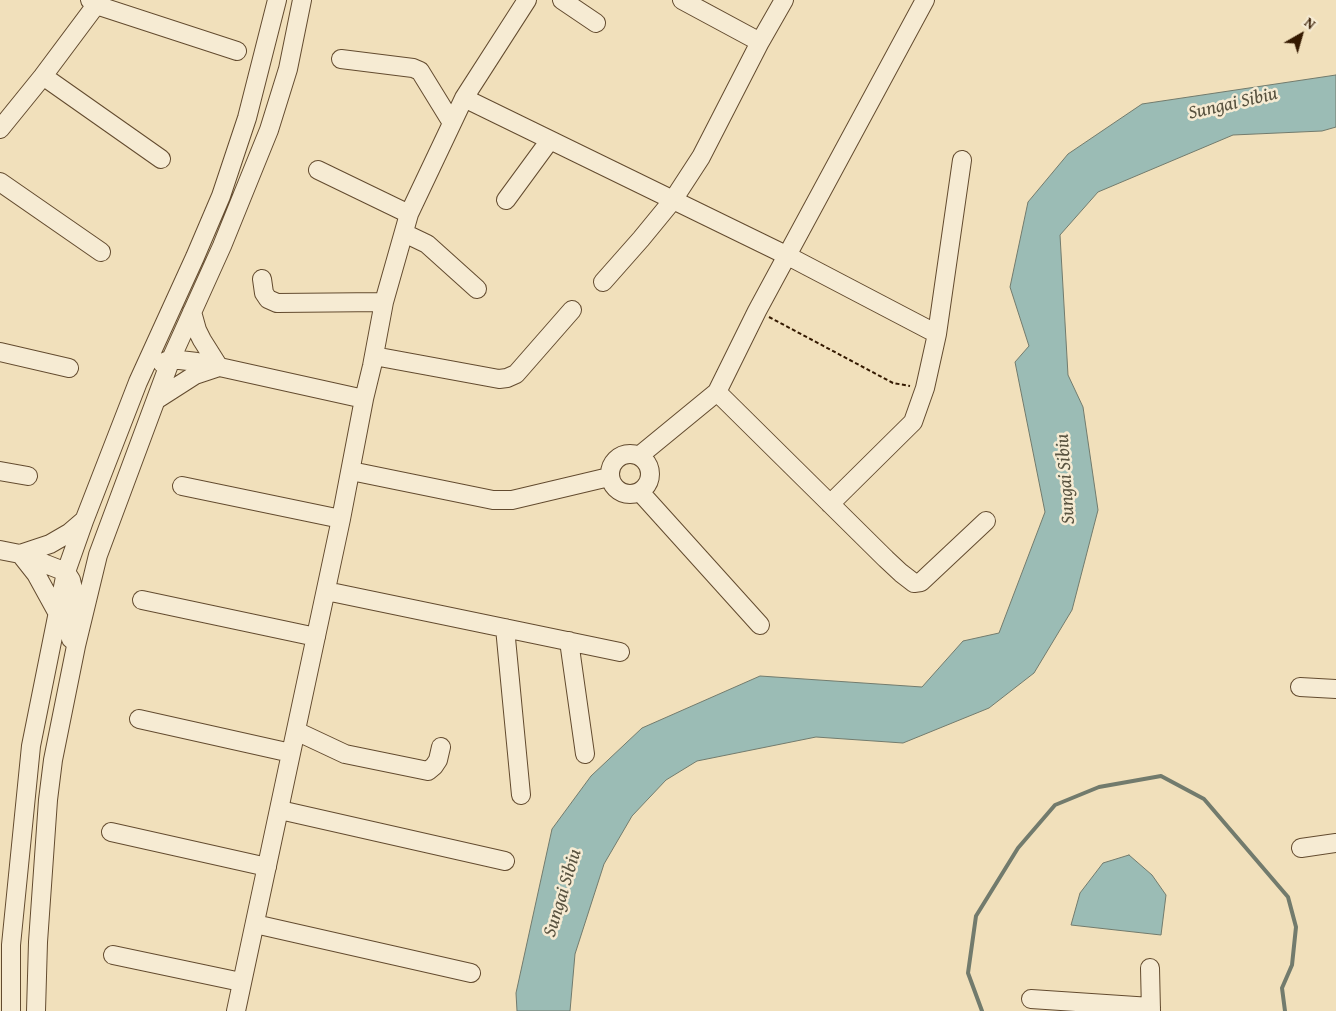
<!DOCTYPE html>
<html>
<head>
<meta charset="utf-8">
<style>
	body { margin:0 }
	#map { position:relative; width:1336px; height:1011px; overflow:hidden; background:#f1e0bb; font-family:"Gentium Book Plus",serif }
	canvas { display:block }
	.north { position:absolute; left:1276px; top:10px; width:50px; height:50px; -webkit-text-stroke:4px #f6ebd3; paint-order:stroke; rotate:38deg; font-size:14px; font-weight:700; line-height:20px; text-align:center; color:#341900 }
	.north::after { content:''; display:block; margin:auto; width:18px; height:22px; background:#341900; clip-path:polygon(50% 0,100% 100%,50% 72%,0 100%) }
</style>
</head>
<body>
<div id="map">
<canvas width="1336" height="1011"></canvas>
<div class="north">N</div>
</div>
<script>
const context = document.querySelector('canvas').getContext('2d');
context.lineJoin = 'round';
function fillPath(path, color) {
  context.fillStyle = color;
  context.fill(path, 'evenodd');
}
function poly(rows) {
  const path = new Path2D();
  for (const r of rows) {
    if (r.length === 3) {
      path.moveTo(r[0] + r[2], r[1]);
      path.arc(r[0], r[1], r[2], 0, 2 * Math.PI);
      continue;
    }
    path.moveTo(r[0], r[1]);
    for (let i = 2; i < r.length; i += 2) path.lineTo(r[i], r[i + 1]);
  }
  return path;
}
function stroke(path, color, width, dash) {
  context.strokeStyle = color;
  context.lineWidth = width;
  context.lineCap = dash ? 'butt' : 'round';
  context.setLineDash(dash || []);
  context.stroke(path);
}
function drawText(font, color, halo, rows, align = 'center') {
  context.font = font + ' "Gentium Book Plus",serif';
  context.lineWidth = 5;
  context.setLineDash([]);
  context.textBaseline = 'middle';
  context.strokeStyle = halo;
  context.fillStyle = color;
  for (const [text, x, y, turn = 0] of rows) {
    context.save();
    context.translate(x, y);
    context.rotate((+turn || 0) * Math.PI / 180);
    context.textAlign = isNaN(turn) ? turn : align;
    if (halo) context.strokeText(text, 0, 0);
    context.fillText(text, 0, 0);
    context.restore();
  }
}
const water = poly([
	[1336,75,1336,127,1322,131,1233,135,1098,192,1060,235,1068,375,1083,407,1098,510,1072,610,1034,673,989,708,903,743,816,737,697,761,666,780,632,816,604,864,575,954,570,1011,517,1011,516,993,552,829,591,776,642,728,760,676,922,687,963,641,999,633,1045,512,1015,362,1029,346,1010,287,1028,202,1068,154,1142,104,1336,75],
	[1129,855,1152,875,1166,895,1161,935,1071,925,1080,893,1103,863,1129,855]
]);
const stream = poly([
	[982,1011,968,973,976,916,1018,848,1055,805,1099,787,1161,776,1204,799,1288,897,1296,927,1292,965,1282,988,1285,1011]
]);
const path = poly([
	[769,317,893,383,910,386]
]);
const minor = poly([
	[90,0,96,5,237,51],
	[562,0,596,23],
	[682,0,760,42],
	[341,59,413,68,420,71,452,123],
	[43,76,161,159],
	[464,98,788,256,937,334],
	[0,129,43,76,96,5],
	[318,170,409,214],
	[0,182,101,252],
	[506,200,550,140],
	[404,233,427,244,477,289],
	[262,279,264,293,268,299,277,303,384,302],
	[603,282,641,239,673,200,701,157,760,42,784,0],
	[192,312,197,330,202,340,219,367],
	[0,352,69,368],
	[374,356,499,379,507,378,516,374,572,310],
	[162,363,171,359,197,362,364,399,372,366,384,302,409,214,464,98,527,0],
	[717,392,886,559,901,573,914,583,921,582,986,521],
	[156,400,195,375,219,367],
	[630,474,20],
	[639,456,717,392,757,311,925,0],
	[0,471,28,476],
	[351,471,493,500,512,500,609,477],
	[182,486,341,519],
	[640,492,760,625],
	[830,504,913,422,925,388,937,334,962,160],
	[0,550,20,554,66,572,71,580,73,589,69,631,71,639],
	[20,554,50,544,69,533,83,521],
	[21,555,36,574,58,614],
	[326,591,620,652],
	[142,600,316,637],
	[505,628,521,795],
	[569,641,585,754],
	[1300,687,1336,689],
	[139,719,291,753],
	[296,731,345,754,428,771,434,766,438,760,441,747],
	[280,810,505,861],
	[111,832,267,867],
	[1301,848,1336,843],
	[255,924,471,973],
	[113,955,241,982],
	[1150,968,1151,1011],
	[1031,999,1151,1007],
	[11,1011,11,945,31,746,66,572,84,521,138,382,195,257,221,196,247,118,277,0],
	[36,1011,38,942,48,800,53,760,76,646,98,555,171,359,222,246,269,130,288,69,302,0],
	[236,1011,341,519,364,399]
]);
const waterNames = [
	["Sungai Sibiu",1233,104,-13],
	["Sungai Sibiu",1066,479,-94],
	["Sungai Sibiu",563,893,-73]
];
fillPath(water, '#9bbcb5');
stroke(water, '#727b6d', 1);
stroke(stream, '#727b6d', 4);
stroke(minor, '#634b2f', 20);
stroke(path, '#341900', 2, [4, 2.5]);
stroke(minor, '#f6ebd3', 18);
drawText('italic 19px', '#58523f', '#f6ebd3', waterNames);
</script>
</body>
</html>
